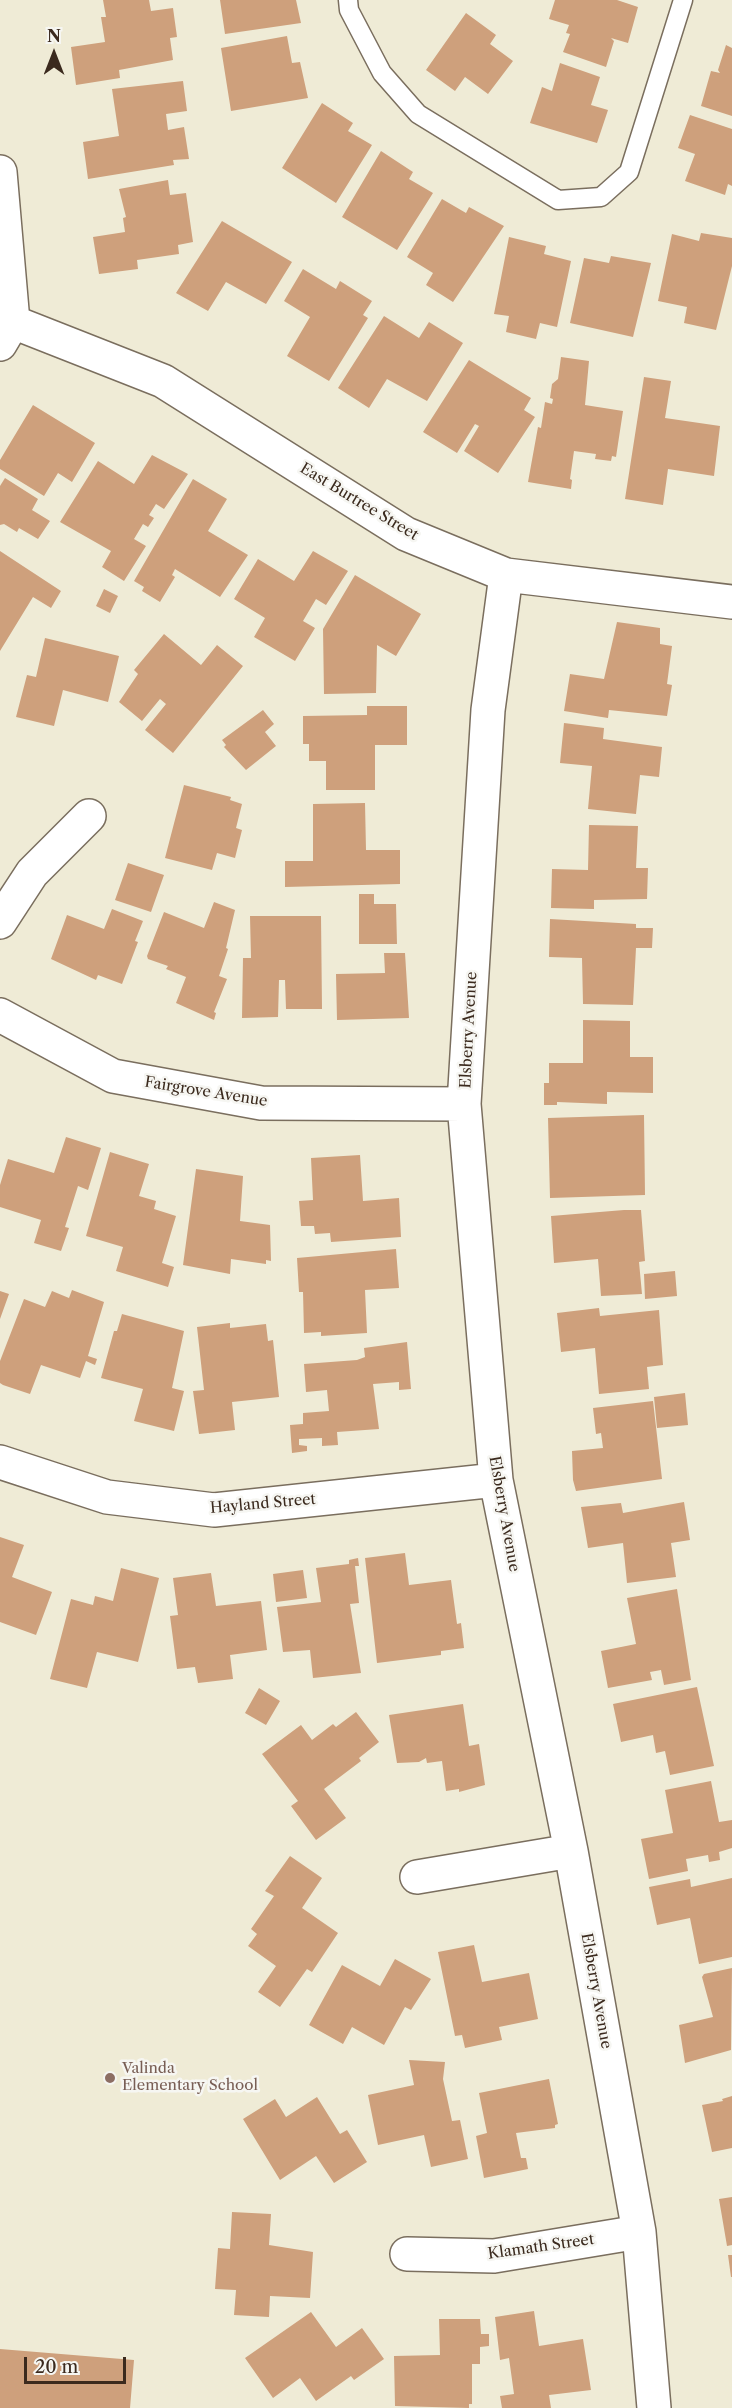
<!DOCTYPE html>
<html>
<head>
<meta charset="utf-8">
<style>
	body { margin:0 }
	#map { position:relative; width:732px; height:2408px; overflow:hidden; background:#efebd6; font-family:"Libre Caslon Text",serif }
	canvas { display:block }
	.north { position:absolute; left:24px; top:24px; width:60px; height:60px; -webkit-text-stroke:4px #f6f6f2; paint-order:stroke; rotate:0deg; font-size:16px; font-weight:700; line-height:24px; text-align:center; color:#3b2a1e }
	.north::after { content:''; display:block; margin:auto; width:21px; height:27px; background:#3b2a1e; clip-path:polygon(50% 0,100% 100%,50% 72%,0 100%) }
	.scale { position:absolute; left:24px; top:2357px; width:102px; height:27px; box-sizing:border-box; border:3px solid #3b2a1e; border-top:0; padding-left:8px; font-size:18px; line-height:21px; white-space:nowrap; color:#3b2a1e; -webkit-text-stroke:4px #f6f6f2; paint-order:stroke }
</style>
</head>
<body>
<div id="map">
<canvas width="732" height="2408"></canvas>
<div class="north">N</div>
<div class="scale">20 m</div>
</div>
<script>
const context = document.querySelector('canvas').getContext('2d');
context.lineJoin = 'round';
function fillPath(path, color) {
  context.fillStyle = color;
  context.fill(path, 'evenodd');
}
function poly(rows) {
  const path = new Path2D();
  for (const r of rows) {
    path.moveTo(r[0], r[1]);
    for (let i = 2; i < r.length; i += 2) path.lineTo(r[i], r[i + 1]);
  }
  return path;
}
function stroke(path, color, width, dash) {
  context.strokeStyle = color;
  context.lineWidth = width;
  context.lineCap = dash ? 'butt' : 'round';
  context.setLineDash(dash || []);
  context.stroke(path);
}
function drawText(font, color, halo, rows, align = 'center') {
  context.font = font + ' "Libre Caslon Text",serif';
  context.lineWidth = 5;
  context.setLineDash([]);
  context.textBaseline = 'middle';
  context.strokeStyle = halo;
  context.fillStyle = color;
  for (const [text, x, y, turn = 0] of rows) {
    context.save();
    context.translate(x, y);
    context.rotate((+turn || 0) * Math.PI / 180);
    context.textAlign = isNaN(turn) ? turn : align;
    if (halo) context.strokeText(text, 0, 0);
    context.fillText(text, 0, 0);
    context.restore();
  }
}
const building = poly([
	[103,0,149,0,151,11,173,8,177,37,170,38,173,60,119,70,120,78,76,85,71,47,105,42,101,17,106,17],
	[220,0,296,0,301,23,225,34],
	[555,0,617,0,638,7,628,43,611,38,614,41,606,67,563,52,570,34,566,33,569,25,549,19],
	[466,13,496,35,490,44,513,61,488,94,465,77,455,91,426,70],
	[287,36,292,63,300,62,308,98,231,111,221,48],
	[726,45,732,48,732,116,701,106,711,71,720,73,718,70],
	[560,63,600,77,591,105,608,110,597,143,530,123,542,87,552,91],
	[183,81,187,111,166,114,168,130,184,127,189,159,173,160,174,165,88,179,83,142,119,136,112,89],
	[322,103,353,123,348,131,372,145,336,203,282,168],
	[690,115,732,129,732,186,728,184,725,195,685,181,695,154,678,148],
	[381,151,413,172,409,179,433,193,397,250,342,217],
	[168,180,170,195,186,193,193,242,178,245,179,254,137,260,138,269,99,274,93,237,125,232,123,218,126,217,119,189],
	[442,199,466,213,469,207,504,226,453,302,426,285,433,273,407,257],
	[222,221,292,262,266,304,226,282,208,311,176,293],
	[701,233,732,238,732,266,716,330,684,323,687,307,658,301,672,234,699,241],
	[509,237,546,246,544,254,571,261,557,327,540,323,536,339,506,332,509,316,494,314],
	[611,256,651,263,633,337,570,323,584,258,609,263],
	[303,269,336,289,340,281,372,301,363,315,368,318,329,381,287,356,310,317,284,301],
	[384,316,419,338,429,322,463,343,427,401,387,379,369,408,338,388],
	[561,357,589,361,585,405,623,411,616,457,612,456,611,461,595,459,596,454,574,451,570,479,572,480,571,489,528,482,538,427,541,428,545,402,552,404,553,399,550,398,552,384,558,379],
	[469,360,531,398,524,410,535,417,498,473,464,451,479,426,475,424,457,453,423,432],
	[644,377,671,381,665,418,720,426,714,476,668,469,663,505,625,499],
	[33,405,95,443,72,482,58,473,44,496,0,469,0,460],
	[152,455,188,474,164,509,156,504,149,515,154,518,148,527,143,524,134,539,146,546,124,581,102,567,111,551,60,522,98,461,134,484],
	[5,478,38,499,32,510,50,521,38,539,19,528,17,532,4,524,0,525,0,486],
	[193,479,227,499,208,531,248,555,220,597,175,569,172,575,175,577,160,602,142,591,144,587,134,581],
	[0,551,61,591,51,608,33,597,0,651],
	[313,551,348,571,326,605,316,599,303,621,315,628,295,661,254,637,265,618,234,599,258,559,294,581],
	[355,575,421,614,396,656,377,645,376,693,324,694,323,629],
	[104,589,118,596,110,613,96,606],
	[617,622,660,628,660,644,672,646,667,684,672,685,667,716,609,710,608,718,564,711,570,674,604,679],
	[164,634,201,665,217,645,243,666,173,753,145,730,166,704,160,699,142,721,119,702,138,674,134,670],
	[45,638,119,656,108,702,63,690,54,726,16,717,27,675,36,677],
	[367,706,407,706,407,745,375,745,375,790,326,790,326,761,309,761,309,744,303,744,303,716,367,715],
	[263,710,274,724,265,732,276,746,246,770,224,747,226,745,222,740],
	[564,723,604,728,603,739,662,747,659,777,640,775,636,814,588,809,592,766,560,763],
	[184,785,231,797,230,800,242,804,236,828,242,830,235,858,217,853,212,870,165,858],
	[365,803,366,850,400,850,400,884,285,887,285,861,313,861,313,804],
	[589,825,638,826,636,868,648,868,647,899,594,900,594,909,551,908,552,869,588,870],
	[128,863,164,875,151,912,115,900],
	[359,894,374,894,374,904,396,904,397,944,359,944],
	[214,902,235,910,226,948,228,949,219,976,227,979,214,1012,216,1013,214,1020,176,1003,186,977,166,969,168,966,148,959,147,956,164,912,204,928],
	[112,909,143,921,135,941,138,942,122,984,98,975,96,980,51,959,67,915,104,929],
	[250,916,321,916,322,1009,286,1009,285,980,279,980,278,1017,242,1018,243,958,251,958],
	[550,919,636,924,636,928,653,928,652,948,636,948,633,1005,583,1004,582,958,549,957],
	[384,953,405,953,409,1018,337,1020,336,974,385,973],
	[583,1020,630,1021,630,1057,653,1057,653,1093,607,1092,607,1104,557,1102,557,1105,544,1105,544,1083,549,1083,549,1063,583,1063],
	[644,1115,645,1195,550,1198,548,1118],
	[66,1137,101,1148,88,1190,78,1186,65,1227,69,1228,61,1251,34,1243,41,1220,0,1207,0,1185,8,1159,54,1173],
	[110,1152,149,1164,139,1196,156,1201,154,1209,176,1216,162,1263,174,1267,168,1287,116,1271,123,1247,86,1236],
	[360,1155,363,1201,399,1198,401,1237,331,1242,330,1233,315,1234,314,1226,301,1226,299,1201,313,1200,311,1158],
	[196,1169,243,1176,240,1221,270,1225,271,1261,266,1260,266,1264,231,1259,230,1274,183,1265],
	[624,1210,641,1210,645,1261,639,1262,642,1294,601,1296,598,1259,554,1263,551,1216],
	[396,1249,399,1288,365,1290,367,1333,321,1336,321,1332,304,1333,303,1292,299,1292,297,1258],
	[675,1271,677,1296,645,1299,644,1274],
	[72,1290,104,1302,88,1356,97,1359,95,1365,86,1361,80,1378,41,1365,30,1394,3,1385,0,1383,0,1361,24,1299,45,1307,52,1291,69,1298],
	[0,1291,9,1294,0,1319],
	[599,1308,600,1316,659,1310,663,1365,647,1367,649,1389,599,1394,595,1348,561,1352,557,1313],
	[122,1314,184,1331,172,1388,184,1391,174,1431,134,1421,143,1389,101,1378,114,1331,117,1331],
	[230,1323,230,1328,266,1324,268,1341,273,1340,279,1397,232,1402,235,1430,199,1434,193,1391,204,1390,197,1327],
	[407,1342,411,1389,399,1390,399,1382,373,1384,379,1429,337,1432,338,1445,322,1446,322,1438,299,1439,299,1445,307,1446,307,1451,292,1453,290,1425,303,1424,303,1413,329,1411,327,1390,306,1392,304,1364,357,1360,365,1357,364,1348],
	[685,1393,688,1425,657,1428,654,1397],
	[653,1401,662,1479,576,1491,573,1480,572,1451,603,1448,601,1433,596,1434,593,1408],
	[684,1502,690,1540,671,1543,676,1577,627,1583,623,1543,588,1548,581,1507,621,1503,623,1513],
	[0,1537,24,1545,12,1577,52,1592,36,1635,0,1622],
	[405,1553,409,1585,451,1580,457,1624,461,1623,464,1648,441,1651,441,1655,377,1663,365,1558],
	[358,1558,359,1566,355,1566,359,1603,350,1604,361,1673,313,1678,310,1650,283,1652,277,1607,321,1602,316,1568,349,1564,349,1560],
	[121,1568,159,1578,138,1662,97,1652,87,1688,50,1679,71,1599,93,1605,95,1596,113,1601],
	[303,1570,307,1598,276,1602,273,1574],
	[211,1573,216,1606,261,1601,267,1650,230,1655,233,1679,198,1683,195,1667,177,1669,170,1616,178,1615,173,1578],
	[677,1589,691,1680,664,1685,661,1670,650,1672,652,1680,608,1688,601,1651,636,1644,627,1598],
	[697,1687,714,1766,670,1775,665,1751,656,1753,653,1735,621,1742,613,1704],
	[259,1688,280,1701,266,1725,245,1713],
	[463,1704,469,1746,479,1744,485,1785,459,1792,459,1789,446,1791,442,1761,427,1763,426,1758,419,1762,397,1763,389,1715],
	[356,1712,379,1742,359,1758,361,1761,324,1789,346,1818,316,1840,291,1806,298,1801,262,1754,301,1725,312,1740,333,1724,336,1727],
	[711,1781,719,1822,732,1820,732,1848,719,1852,720,1860,709,1862,708,1855,686,1859,688,1871,649,1879,641,1839,673,1833,665,1790],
	[290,1856,322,1878,302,1908,338,1933,312,1972,307,1969,280,2007,258,1992,276,1966,248,1946,257,1934,251,1929,274,1896,265,1891],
	[732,1878,732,1957,699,1964,690,1918,657,1925,649,1887,690,1879,691,1887],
	[474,1945,482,1982,529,1973,538,2019,499,2027,502,2040,465,2048,462,2035,455,2036,438,1952],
	[395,1959,431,1979,411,2010,405,2007,384,2045,352,2027,343,2044,309,2025,342,1965,380,1986],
	[732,1968,731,2050,685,2063,679,2025,713,2017,702,1977,704,1974],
	[409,2060,445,2062,443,2079,452,2121,460,2120,468,2159,431,2167,424,2135,378,2145,368,2095,414,2085],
	[549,2079,558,2124,555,2125,555,2128,516,2133,521,2158,526,2158,528,2169,484,2178,476,2136,487,2133,479,2093],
	[732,2096,732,2148,712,2152,702,2105,723,2101,722,2099],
	[317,2097,340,2134,347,2130,367,2162,334,2183,316,2156,280,2180,243,2119,275,2099,286,2117],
	[732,2197,732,2245,727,2246,719,2199],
	[232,2212,271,2214,269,2245,313,2252,310,2298,270,2296,269,2317,234,2315,236,2290,215,2289,218,2248,230,2249],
	[728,2255,732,2255,732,2277,731,2277],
	[534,2311,539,2346,583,2339,591,2390,549,2395,551,2408,502,2408,500,2396,514,2394,509,2358,500,2360,495,2317],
	[311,2312,336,2347,362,2328,384,2359,354,2380,351,2376,316,2401,300,2378,273,2398,245,2358],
	[439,2319,480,2319,481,2334,489,2334,489,2346,480,2347,480,2364,472,2364,472,2404,469,2404,469,2408,395,2406,394,2356,440,2355],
	[0,2349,134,2360,130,2408,0,2408]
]);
const lane = poly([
	[348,0,349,10,382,73,418,114,558,200,601,197,629,172,683,0]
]);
const street = poly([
	[0,172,13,322,0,344],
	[13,322,163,381,406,534,506,575,732,602],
	[506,575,488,710,464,1104,496,1480,571,1851,639,2232,654,2408],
	[0,922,32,873,89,816],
	[0,1015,113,1076,261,1103,464,1104],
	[0,1462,107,1497,214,1510,496,1480],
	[417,1877,571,1851],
	[407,2254,494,2256,639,2232]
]);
const markers = [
	[110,2078,6,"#8d6e63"]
];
const streetNames = [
	["East Burtree Street",359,502,31],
	["Elsberry Avenue",469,1030,-87],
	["Fairgrove Avenue",206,1092,9],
	["Hayland Street",263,1504,-5],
	["Elsberry Avenue",504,1514,80],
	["Elsberry Avenue",596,1991,80],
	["Klamath Street",541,2247,-8]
];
const educationNames = [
	["Valinda",122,2069],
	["Elementary School",122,2086]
];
fillPath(building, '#cea07c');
stroke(lane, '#7a6e5e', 21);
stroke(street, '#7a6e5e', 36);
stroke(lane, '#fff', 18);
stroke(street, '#fff', 33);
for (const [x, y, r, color] of markers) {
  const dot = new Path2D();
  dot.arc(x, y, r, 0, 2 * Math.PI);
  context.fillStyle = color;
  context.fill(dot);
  stroke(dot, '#f6f6f2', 2);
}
drawText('15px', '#3b2a1e', '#f6f6f2', streetNames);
drawText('15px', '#785e54', '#f6f6f2', educationNames, 'left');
</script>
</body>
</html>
